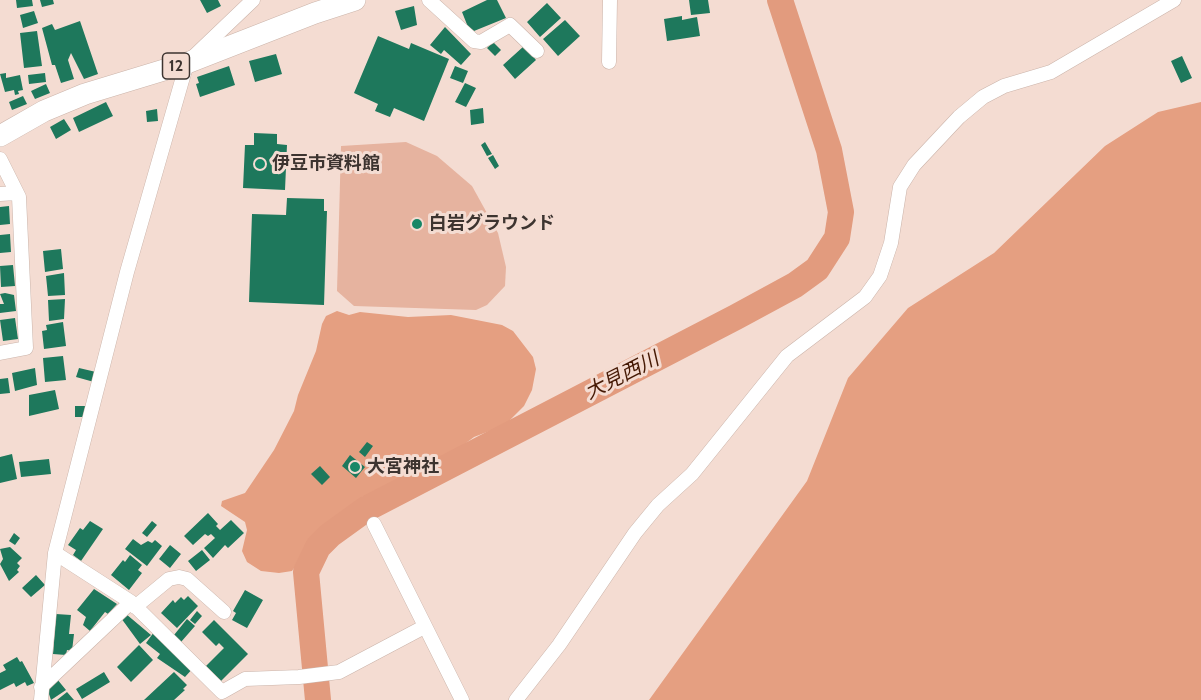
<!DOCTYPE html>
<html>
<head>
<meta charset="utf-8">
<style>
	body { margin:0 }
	canvas { display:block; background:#f4dcd2 }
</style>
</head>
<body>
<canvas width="1201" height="700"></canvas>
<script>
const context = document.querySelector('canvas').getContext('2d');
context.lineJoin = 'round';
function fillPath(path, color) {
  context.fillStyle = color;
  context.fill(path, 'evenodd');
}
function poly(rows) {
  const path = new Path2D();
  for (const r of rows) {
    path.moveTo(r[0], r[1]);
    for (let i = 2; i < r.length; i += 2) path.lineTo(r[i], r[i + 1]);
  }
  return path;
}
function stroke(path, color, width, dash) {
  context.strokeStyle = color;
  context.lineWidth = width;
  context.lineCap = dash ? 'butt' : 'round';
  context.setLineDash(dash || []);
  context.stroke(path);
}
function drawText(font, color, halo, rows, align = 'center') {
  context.font = font + ' Cabin,"Noto Sans JP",sans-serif';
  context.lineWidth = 6;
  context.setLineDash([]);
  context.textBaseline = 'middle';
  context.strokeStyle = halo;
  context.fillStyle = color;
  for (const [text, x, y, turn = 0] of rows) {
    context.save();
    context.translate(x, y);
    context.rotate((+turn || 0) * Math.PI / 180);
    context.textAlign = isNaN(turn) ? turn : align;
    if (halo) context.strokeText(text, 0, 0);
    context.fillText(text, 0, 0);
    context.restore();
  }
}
const green = poly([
	[406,142,437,156,472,186,498,233,506,267,505,286,487,305,476,310,354,306,337,291,341,146]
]);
const forest = poly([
	[1201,102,1201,700,649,700,807,481,848,378,908,308,994,253,1105,146,1158,112],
	[337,311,349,315,360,312,408,317,451,315,502,325,513,331,533,357,536,369,532,390,524,406,505,425,474,437,450,455,435,459,409,480,362,497,317,534,292,571,279,573,261,571,247,562,242,551,247,530,245,522,221,506,222,501,245,493,274,450,294,411,298,395,316,351,322,324,326,316]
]);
const river = poly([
	[318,700,306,572,318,547,330,535,366,509,736,317,795,285,817,269,837,238,841,212,829,150,780,0]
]);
const building = poly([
	[16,0,32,0,33,6,17,8],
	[40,0,53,0,54,4,42,7],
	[200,0,218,0,221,6,207,13],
	[487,0,497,0,506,18,474,31,468,27,462,12],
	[689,0,708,0,710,13,691,15],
	[547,3,561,18,540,37,527,22],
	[414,6,417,25,401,30,395,11],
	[34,11,38,23,23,28,20,15],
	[682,16,682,20,697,17,700,36,667,41,664,19],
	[565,20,580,36,558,56,543,39],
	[80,21,98,74,84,79,71,53,68,60,74,79,61,83,55,65,52,65,42,28,52,24,55,30],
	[445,27,471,54,461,65,444,50,441,54,430,45],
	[37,31,42,66,24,68,20,33],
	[378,36,409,49,411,43,449,59,424,121,394,108,390,117,375,111,378,104,354,93],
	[493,42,501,50,495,56,487,48],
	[524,46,536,60,515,79,503,65],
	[276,54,282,74,255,82,249,61],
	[1182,56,1192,78,1181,83,1171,61],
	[229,66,235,85,200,97,196,84,199,83,197,77],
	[455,66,468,71,463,83,450,78],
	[6,73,6,78,20,75,23,90,18,91,19,94,15,95,14,90,5,92,0,74],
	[45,73,46,82,29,84,28,75],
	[465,83,476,88,466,107,455,102],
	[46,84,50,93,35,99,31,91],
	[23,96,27,104,12,110,9,102],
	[106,102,113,116,79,132,73,118],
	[483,108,484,123,471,125,470,110],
	[157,109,158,121,147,122,146,111],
	[64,119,71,130,56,139,50,127],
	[254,133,277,134,277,144,287,145,285,190,243,188,245,145,254,145],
	[485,142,492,154,487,156,481,145],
	[493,155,499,166,495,169,488,158],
	[287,198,324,199,324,211,327,211,324,305,249,302,252,214,286,215],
	[9,206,10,224,0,225,0,207],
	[10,234,11,252,0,253,0,235],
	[61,249,63,269,45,272,43,251],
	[13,265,15,286,1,287,0,266],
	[64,273,65,295,48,296,46,276],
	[5,293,14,295,16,311,0,313,0,304,4,304,0,294],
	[65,299,64,319,49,321,48,300],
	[15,318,18,339,3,341,0,320],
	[63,322,66,346,44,349,42,331,47,330,46,325],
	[63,356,66,380,45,382,43,358],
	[35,368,37,385,15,391,12,373],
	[79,368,96,372,94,382,76,377],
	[8,378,10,393,0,394,0,379],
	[55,390,59,409,29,416,29,395],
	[75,406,86,406,86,417,75,417],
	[367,442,373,446,365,457,359,452],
	[12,454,17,479,0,483,0,457],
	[350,455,365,467,356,478,342,466],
	[49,459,51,474,21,477,19,462],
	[320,466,330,477,322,485,311,474],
	[208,513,218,524,216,526,220,530,231,520,244,533,228,548,225,545,213,558,204,548,215,538,211,534,208,536,205,534,193,545,184,536],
	[90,521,103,529,81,561,73,555,76,550,68,545,80,528,83,530],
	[152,521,157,525,147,537,142,533],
	[14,533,20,538,15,545,9,541],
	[133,539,141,545,148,541,152,543,155,540,162,546,147,566,125,549],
	[170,545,181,554,170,568,159,559],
	[10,547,22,558,17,563,20,566,17,570,19,572,9,581,0,564,3,559,0,549],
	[202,550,210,560,196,571,188,561],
	[130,555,142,565,138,570,142,573,129,590,111,575,123,560,125,562],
	[36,575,45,585,31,597,22,588],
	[94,589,117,604,108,614,105,612,90,631,83,625,86,617,77,610],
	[245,590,263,600,247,628,232,620,236,613,233,611],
	[188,596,198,606,177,628,161,613,173,600,175,603,181,597,184,600],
	[197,611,202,616,195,624,190,620],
	[56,614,71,615,69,634,74,634,72,651,67,650,66,655,53,654],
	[126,614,151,635,140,644,121,618],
	[187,619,195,626,181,642,174,635],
	[214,620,248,654,221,681,206,666,224,648,219,643,216,646,202,632],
	[154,632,194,667,185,677,157,658,160,654,146,643],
	[139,645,153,660,131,682,117,667],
	[17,657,20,662,22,661,34,683,27,686,25,682,16,687,14,683,0,690,0,673,6,670,3,665],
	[104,672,110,682,82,699,76,689],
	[174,672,187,685,183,689,185,690,174,700,144,700],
	[57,679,66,690,51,700,48,691],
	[67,692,74,700,57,700]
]);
const minor = poly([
	[429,0,474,41,481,42,510,25,537,51],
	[609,62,610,0],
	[0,159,19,197,26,348,0,353],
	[0,194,17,193],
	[374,524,462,700],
	[55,553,131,602,222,692,245,679,299,677,339,672,424,627],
	[135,607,169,579,179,577,187,579,224,612],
	[41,687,131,602],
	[41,700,55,553,127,272,187,63,253,0],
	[516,700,559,645,635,533,658,505,692,474,787,356,865,297,880,276,891,243,900,187,914,165,959,117,983,97,1004,86,1051,72,1174,0]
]);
const primary = poly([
	[0,136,44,111,85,94,187,63,315,13,355,0]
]);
const markers = [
	[260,164,6,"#168767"],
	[417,224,6,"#168767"],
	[355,467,6,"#168767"]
];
const shields = [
	[176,66,27]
];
const shieldNames = [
	["12",176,66]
];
const poiNames = [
	["伊豆市資料館",272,164],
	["白岩グラウンド",429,224],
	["大宮神社",367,467]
];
const waterNames = [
	["大見西川",622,376,-27]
];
fillPath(green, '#e6b39f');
fillPath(forest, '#e59f81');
stroke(river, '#e29b7e', 26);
fillPath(building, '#1e785c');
stroke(minor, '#cbb4aa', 15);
stroke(primary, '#cbb4aa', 22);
stroke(minor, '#fff', 14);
stroke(primary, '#fff', 21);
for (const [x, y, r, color] of markers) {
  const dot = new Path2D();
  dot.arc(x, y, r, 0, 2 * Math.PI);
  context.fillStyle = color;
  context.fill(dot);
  stroke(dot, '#f4dcd2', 2);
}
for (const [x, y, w] of shields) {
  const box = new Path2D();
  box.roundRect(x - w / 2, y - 13, w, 26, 4.5);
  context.fillStyle = '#f4dcd2';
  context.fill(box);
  stroke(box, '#3d3430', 1.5);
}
drawText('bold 16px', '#3d3430', null, shieldNames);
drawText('bold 18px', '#3d3430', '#f4dcd2', poiNames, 'left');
drawText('italic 20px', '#461a05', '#f4dcd2', waterNames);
</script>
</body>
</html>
